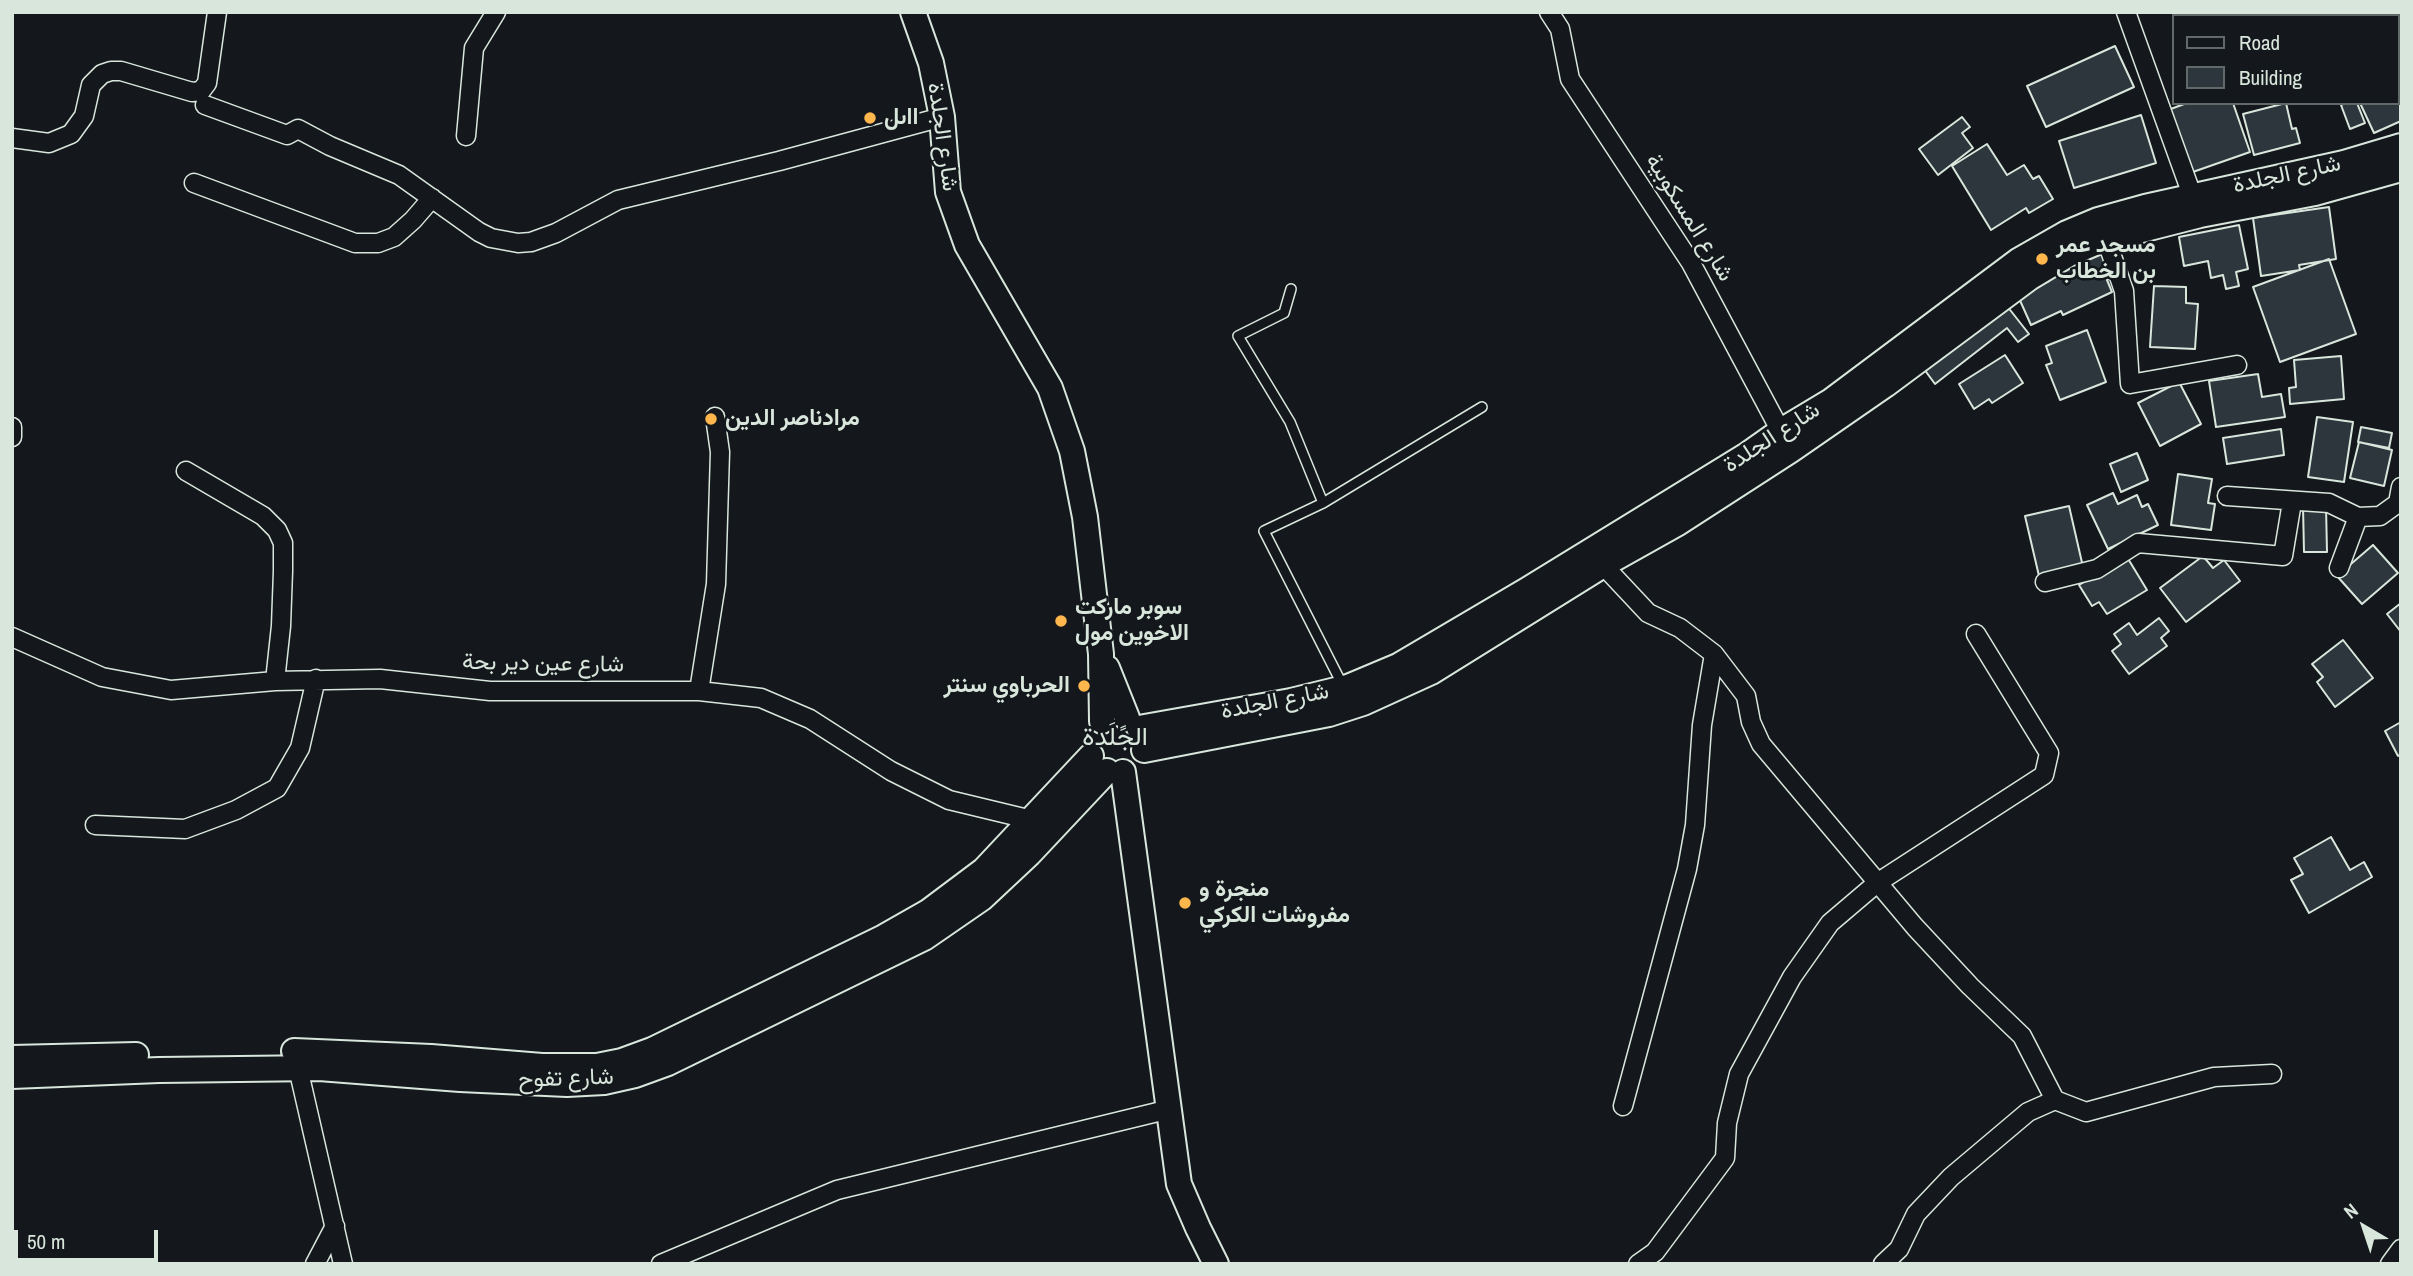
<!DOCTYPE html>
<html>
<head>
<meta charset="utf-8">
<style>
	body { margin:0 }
	#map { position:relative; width:2413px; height:1276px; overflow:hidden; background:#14181c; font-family:"Archivo Narrow",sans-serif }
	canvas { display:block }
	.frame { position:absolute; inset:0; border:14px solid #d8e6dc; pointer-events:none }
	.legend { position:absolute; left:2172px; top:14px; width:228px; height:91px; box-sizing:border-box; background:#14181c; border:2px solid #626a69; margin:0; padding:9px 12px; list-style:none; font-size:21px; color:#d8e6dc }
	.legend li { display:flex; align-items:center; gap:14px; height:35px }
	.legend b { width:35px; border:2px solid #626a69 }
	.north { position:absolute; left:2329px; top:1192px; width:70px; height:70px; -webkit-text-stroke:5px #14181c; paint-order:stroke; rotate:321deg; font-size:19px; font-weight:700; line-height:28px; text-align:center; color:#d8e6dc }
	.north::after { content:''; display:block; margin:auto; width:24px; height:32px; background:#d8e6dc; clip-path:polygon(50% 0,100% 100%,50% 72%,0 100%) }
	.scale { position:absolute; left:14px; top:1230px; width:144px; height:32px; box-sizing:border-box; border:4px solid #d8e6dc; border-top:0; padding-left:9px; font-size:21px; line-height:24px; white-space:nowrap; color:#d8e6dc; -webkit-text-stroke:5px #14181c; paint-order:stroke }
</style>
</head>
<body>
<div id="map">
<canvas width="2413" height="1276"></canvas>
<div class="frame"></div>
<ul class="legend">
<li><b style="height:9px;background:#14181c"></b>Road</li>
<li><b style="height:19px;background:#2c363c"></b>Building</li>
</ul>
<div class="north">N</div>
<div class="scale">50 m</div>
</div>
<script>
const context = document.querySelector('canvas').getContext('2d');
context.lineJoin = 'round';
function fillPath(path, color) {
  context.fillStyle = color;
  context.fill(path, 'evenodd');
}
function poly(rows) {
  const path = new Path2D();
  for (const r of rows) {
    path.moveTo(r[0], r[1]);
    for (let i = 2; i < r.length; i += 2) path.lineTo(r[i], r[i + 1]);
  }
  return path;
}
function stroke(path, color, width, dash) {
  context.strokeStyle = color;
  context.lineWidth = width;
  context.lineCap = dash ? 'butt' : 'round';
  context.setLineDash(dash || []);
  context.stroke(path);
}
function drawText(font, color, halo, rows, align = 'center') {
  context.font = font + ' "Archivo Narrow",Vazirmatn,sans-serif';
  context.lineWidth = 5;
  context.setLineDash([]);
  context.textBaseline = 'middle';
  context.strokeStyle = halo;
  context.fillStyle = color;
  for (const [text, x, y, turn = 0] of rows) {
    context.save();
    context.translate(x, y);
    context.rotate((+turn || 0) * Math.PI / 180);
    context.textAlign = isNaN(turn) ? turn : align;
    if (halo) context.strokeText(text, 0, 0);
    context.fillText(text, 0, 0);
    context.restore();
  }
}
const building = poly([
	[2276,12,2330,12,2322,16,2277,16,2276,12],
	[2401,28,2401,121,2374,133,2360,103,2397,103,2397,30,2401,28],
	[2115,46,2134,87,2046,127,2027,86,2115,46],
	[2187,103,2233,103,2250,152,2190,173,2168,110,2187,103],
	[2286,103,2292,129,2296,128,2300,143,2254,155,2243,114,2286,103],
	[2345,103,2357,103,2365,123,2350,129,2341,105,2345,103],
	[2141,115,2156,163,2074,188,2059,141,2141,115],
	[1962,117,1970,127,1962,133,1973,148,1938,175,1919,149,1962,117],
	[1987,144,2007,175,2024,165,2033,179,2039,176,2053,199,2029,213,2026,208,1991,230,1952,166,1987,144],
	[2329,207,2336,259,2299,265,2300,270,2261,276,2253,218,2329,207],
	[2239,225,2248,269,2236,272,2239,286,2226,289,2223,275,2211,278,2208,261,2184,266,2179,237,2239,225],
	[2103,244,2117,275,2107,280,2112,292,2063,315,2061,311,2031,325,2018,296,2049,281,2044,271,2103,244],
	[2329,259,2356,334,2280,362,2253,287,2329,259],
	[2154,286,2186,287,2186,303,2198,304,2195,349,2150,347,2154,286],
	[2007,306,2029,334,2018,342,2007,328,1935,384,1924,369,2007,306],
	[2087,330,2106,382,2060,400,2046,365,2052,363,2046,346,2087,330],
	[2005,355,2023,383,1992,403,1989,399,1974,409,1959,384,2005,355],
	[2341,356,2344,399,2290,404,2289,388,2296,387,2294,360,2341,356],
	[2258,374,2262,397,2281,394,2285,417,2216,427,2209,381,2258,374],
	[2179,382,2201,424,2160,446,2138,403,2179,382],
	[2317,417,2353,422,2344,482,2308,477,2317,417],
	[2361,427,2392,433,2389,448,2358,442,2361,427],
	[2281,429,2284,455,2227,464,2223,438,2281,429],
	[2359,442,2392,450,2384,486,2350,478,2359,442],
	[2137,453,2148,480,2121,492,2110,464,2137,453],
	[2178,474,2212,479,2208,503,2215,504,2211,530,2171,525,2178,474],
	[2113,493,2118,504,2137,495,2142,507,2148,504,2158,525,2108,549,2087,505,2113,493],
	[2069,506,2083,567,2039,576,2025,516,2069,506],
	[2326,506,2327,552,2304,552,2303,507,2326,506],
	[2373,545,2398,573,2362,604,2337,576,2373,545],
	[2203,556,2213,568,2224,560,2240,581,2186,622,2160,588,2203,556],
	[2127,557,2147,590,2107,614,2099,602,2092,606,2079,585,2127,557],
	[2401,603,2401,632,2387,614,2401,603],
	[2159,618,2169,631,2161,638,2167,646,2129,674,2112,651,2121,644,2114,634,2129,623,2137,635,2159,618],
	[2343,640,2373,678,2335,707,2317,682,2323,677,2312,664,2343,640],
	[2401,722,2401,754,2398,756,2385,731,2401,722],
	[2331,837,2350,870,2364,862,2372,877,2309,913,2291,880,2303,874,2294,858,2331,837]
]);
const lane = poly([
	[1291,289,1284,313,1238,336,1290,422,1323,503],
	[1343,686,1264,531,1323,503,1482,407]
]);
const street = poly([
	[1549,12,1560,29,1570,79,1691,263,1786,441],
	[2126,12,2192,195],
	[205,105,287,135,298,129,330,146,399,175,479,232,491,238,518,243,531,242,556,233,618,200,779,161,942,117],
	[466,136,474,48,496,12],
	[12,138,49,143,71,134,84,116,91,85,102,74,111,71,121,71,192,92,201,91,207,83,217,12],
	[194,183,355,243,378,243,394,237,413,220,432,198],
	[2106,239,2124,291,2130,384,2237,365],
	[12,427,12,437],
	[186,471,263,516,277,530,283,543,283,571,281,626,275,681],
	[2227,496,2329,503,2358,517],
	[1595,560,1603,565,1648,613,1680,628,1714,654,1746,696,1751,722,1761,744,1915,927,1970,986,2022,1036,2055,1100,2086,1112,2214,1077,2272,1074],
	[2339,568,2358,517,2380,516,2398,503,2401,487],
	[2045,582,2097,569,2138,543,2283,556,2292,502],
	[12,637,102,677,171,690,275,681,380,679,490,691,699,691,761,698,810,719,891,771,949,800,1032,820,1038,824],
	[699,691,716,584,720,452,715,417],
	[95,825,185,829,236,810,277,788,300,748,316,679],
	[298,1068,343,1264],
	[1623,1106,1687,869,1695,825,1702,725,1714,654],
	[315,1264,335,1226],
	[661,1264,837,1190,1170,1109],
	[1638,1264,1655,1252,1725,1158,1727,1123,1739,1074,1792,977,1830,923,1877,883,2044,775,2049,753,1976,634],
	[1883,1264,1899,1249,1916,1214,1951,1177,2028,1112,2055,1100],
	[2390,1264,2401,1249]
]);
const secondary = poly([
	[913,12,931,63,942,117,948,192,967,245,1050,388,1072,451,1085,517,1101,654,1102,721],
	[1107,668,1127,718],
	[1139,728,1291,701,1348,687,1398,666,1527,590,1747,455,1781,431,1831,401,2018,261,2067,233,2098,220,2145,207,2344,163,2401,146],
	[1144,750,1329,714,1363,703,1431,672,1603,565,1678,523,1791,450,1885,385,2029,278,2069,254,2102,240,2200,215,2315,193,2401,169],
	[1123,772,1179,1184,1198,1228,1216,1264],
	[294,1051,431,1057,542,1066,597,1066,622,1061,652,1050,884,937,928,912,984,870,1091,756],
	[12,1058,136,1055],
	[12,1076,159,1070,319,1068,460,1079,567,1084,604,1082,635,1075,668,1063,924,938,982,898,1029,854,1107,771]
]);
const markers = [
	[870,118,7,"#ffb74d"],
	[2042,259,7,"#ffb74d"],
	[711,419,7,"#ffb74d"],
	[1061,621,7,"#ffb74d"],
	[1084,686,7,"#ffb74d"],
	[1185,903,7,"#ffb74d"]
];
const poiNames = [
	["ااىل",884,118],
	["مسجد عمر",2056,246],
	["بن الخطاب",2056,272],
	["مرادناصر الدين",725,419],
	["سوبر ماركت",1075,608],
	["الاخوين مول",1075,634],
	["الحرباوي سنتر",1070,686,"right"],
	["منجرة و",1199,890],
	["مفروشات الكركي",1199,916]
];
const streetNames = [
	["شارع الجلدة",942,137,82],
	["شارع الجلدة",2287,175,-12],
	["شارع المسكوبية",1689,218,58],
	["شارع الجلدة",1772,438,-33],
	["شارع عين دير بحة",543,664,1],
	["شارع الجلدة",1275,702,-11],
	["شارع تفوح",566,1079,-2]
];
const quarterNames = [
	["الجًلَدة",1115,738]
];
fillPath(building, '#2c363c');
stroke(building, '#d8e6dc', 2);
stroke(lane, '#d8e6dc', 12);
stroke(street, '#d8e6dc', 21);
stroke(secondary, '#d8e6dc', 28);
stroke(lane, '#14181c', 9);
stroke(street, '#14181c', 18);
stroke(secondary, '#14181c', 24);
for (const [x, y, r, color] of markers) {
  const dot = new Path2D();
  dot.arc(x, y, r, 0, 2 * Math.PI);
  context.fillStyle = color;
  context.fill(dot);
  stroke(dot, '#14181c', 2.5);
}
drawText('bold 23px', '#d8e6dc', '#14181c', poiNames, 'left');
drawText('23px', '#d8e6dc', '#14181c', streetNames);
drawText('26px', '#d8e6dc', '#14181c', quarterNames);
</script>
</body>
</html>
